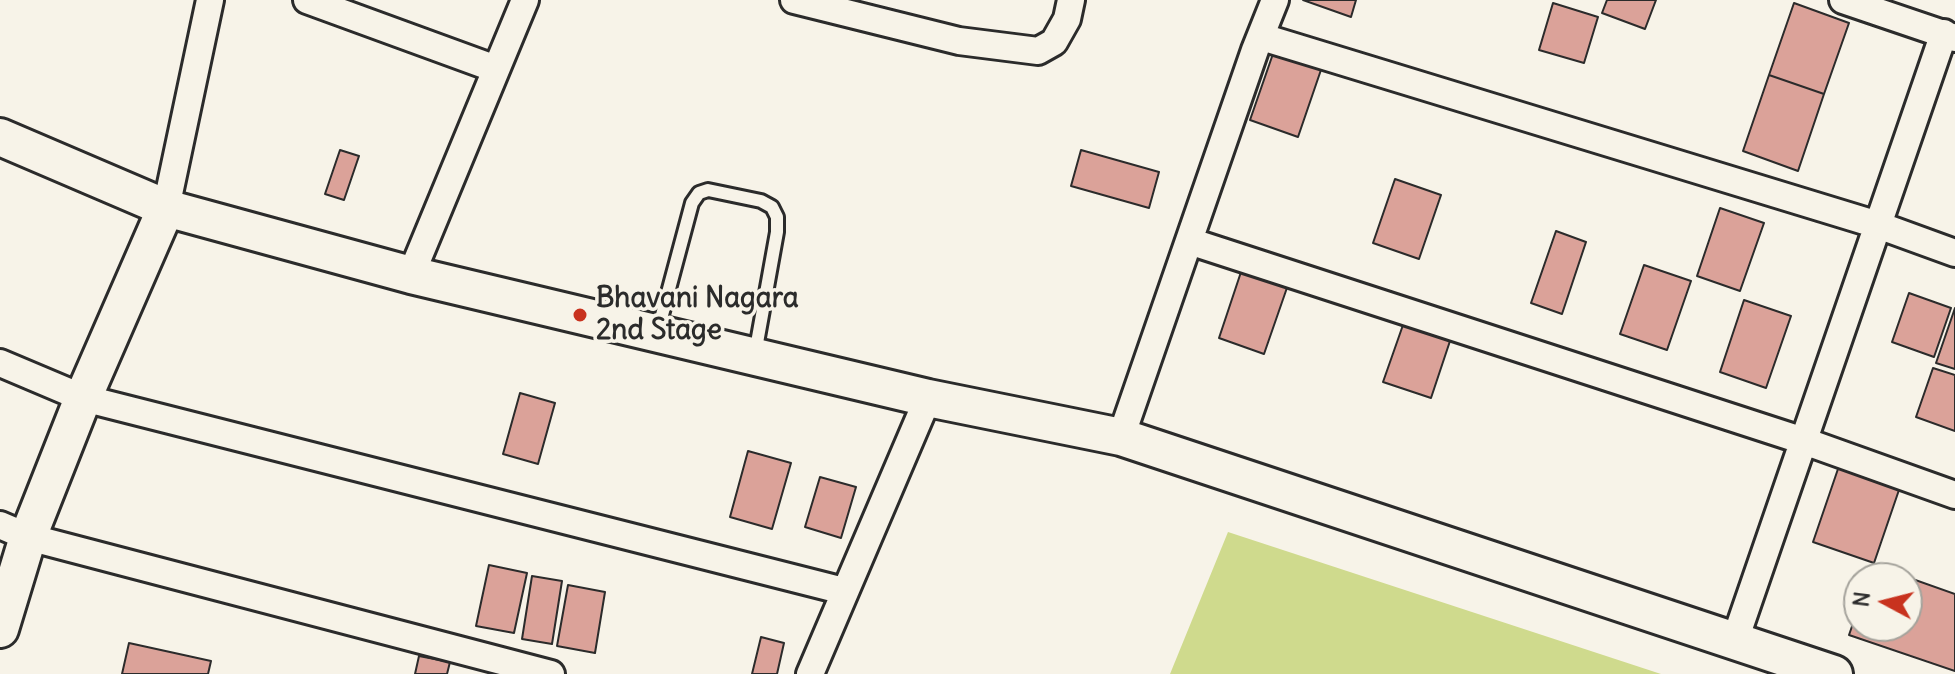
<!DOCTYPE html>
<html>
<head>
<meta charset="utf-8">
<style>
	body { margin:0 }
	#map { position:relative; width:1955px; height:674px; overflow:hidden; background:#f7f3e8; font-family:Delius,sans-serif }
	canvas { display:block }
	.north { position:absolute; left:1843px; top:562px; width:80px; height:80px; box-sizing:border-box; background:#f7f3e8; border:2px solid #a5a39c; border-radius:50%; rotate:277deg; font-size:22px; font-weight:700; line-height:32px; text-align:center; color:#2b2b2b }
	.north::after { content:''; display:block; margin:auto; width:28px; height:36px; background:#c8321e; clip-path:polygon(50% 0,100% 100%,50% 72%,0 100%) }
</style>
</head>
<body>
<div id="map">
<canvas width="1955" height="674"></canvas>
<div class="north">N</div>
</div>
<script>
const context = document.querySelector('canvas').getContext('2d');
context.lineJoin = 'round';
function fillPath(path, color) {
  context.fillStyle = color;
  context.fill(path, 'evenodd');
}
function poly(rows) {
  const path = new Path2D();
  for (const r of rows) {
    path.moveTo(r[0], r[1]);
    for (let i = 2; i < r.length; i += 2) path.lineTo(r[i], r[i + 1]);
  }
  return path;
}
function stroke(path, color, width, dash) {
  context.strokeStyle = color;
  context.lineWidth = width;
  context.lineCap = dash ? 'butt' : 'round';
  context.setLineDash(dash || []);
  context.stroke(path);
}
function drawText(font, color, halo, rows, align = 'center') {
  context.font = font + ' Delius,sans-serif';
  context.lineWidth = 7;
  context.setLineDash([]);
  context.textBaseline = 'middle';
  context.strokeStyle = halo;
  context.fillStyle = color;
  for (const [text, x, y, turn = 0] of rows) {
    context.save();
    context.translate(x, y);
    context.rotate((+turn || 0) * Math.PI / 180);
    context.textAlign = isNaN(turn) ? turn : align;
    if (halo) context.strokeText(text, 0, 0);
    context.fillText(text, 0, 0);
    context.restore();
  }
}
const green = poly([
	[1228,532,1661,674,1170,674]
]);
const building = poly([
	[1303,0,1356,0,1351,17,1303,0],
	[1607,0,1656,0,1645,29,1602,13,1607,0],
	[1553,3,1598,17,1584,63,1539,50,1553,3],
	[1794,3,1849,23,1824,94,1769,75,1794,3],
	[1275,48,1323,64,1298,137,1250,120,1275,48],
	[1769,75,1824,94,1798,171,1743,151,1769,75],
	[340,150,359,156,344,200,325,194,340,150],
	[1081,150,1159,172,1149,208,1071,186,1081,150],
	[1395,179,1441,195,1419,259,1373,243,1395,179],
	[1720,208,1764,223,1740,291,1697,276,1720,208],
	[1556,231,1586,242,1562,314,1531,303,1556,231],
	[1644,265,1691,281,1667,350,1620,334,1644,265],
	[1243,266,1289,282,1264,354,1219,338,1243,266],
	[1909,293,1951,308,1934,357,1892,342,1909,293],
	[1744,300,1791,316,1766,388,1720,372,1744,300],
	[1955,308,1955,369,1936,363,1955,308],
	[1403,325,1450,341,1431,398,1383,382,1403,325],
	[1933,368,1955,375,1955,431,1916,417,1933,368],
	[520,393,555,403,538,464,503,454,520,393],
	[748,451,791,463,772,529,730,517,748,451],
	[1839,466,1900,487,1874,563,1813,542,1839,466],
	[820,477,856,487,841,538,805,527,820,477],
	[489,565,527,573,514,633,476,626,489,565],
	[1873,565,1955,594,1955,671,1849,635,1859,606,1859,626,1907,626,1907,578,1869,578,1873,565],
	[532,576,562,581,552,644,522,639,532,576],
	[568,585,605,592,595,653,557,646,568,585],
	[761,637,784,643,777,674,752,674,761,637],
	[129,643,211,661,208,674,122,674,129,643],
	[419,656,450,662,447,674,415,674,419,656]
]);
const lane = poly([
	[658,330,692,203,699,193,708,190,761,201,772,207,777,217,777,232,755,354]
]);
const street = poly([
	[307,0,496,69],
	[794,0,959,41,1038,51,1054,42,1067,19,1071,0],
	[1843,0,1955,38],
	[1262,37,1878,225,1955,253],
	[166,208,210,0],
	[1189,241,1804,441,1955,495],
	[411,275,525,0],
	[0,363,83,398,844,591],
	[1121,437,1255,50,1275,0],
	[0,525,28,537,551,674],
	[1735,640,1944,33],
	[810,674,928,398]
]);
const secondary = poly([
	[0,137,166,208,411,275,928,398,1121,437,1834,674],
	[0,629,28,537,83,398,166,208]
]);
const markers = [
	[580,315,8,"#c8321e"]
];
const poiNames = [
	["Bhavani Nagara",596,299],
	["2nd Stage",596,331]
];
fillPath(green, '#cfda8d');
fillPath(building, '#dba299');
stroke(building, '#2b2b2b', 2);
stroke(lane, '#2b2b2b', 18);
stroke(street, '#2b2b2b', 32);
stroke(secondary, '#2b2b2b', 42);
stroke(lane, '#f7f3e8', 12);
stroke(street, '#f7f3e8', 26);
stroke(secondary, '#f7f3e8', 36);
for (const [x, y, r, color] of markers) {
  const dot = new Path2D();
  dot.arc(x, y, r, 0, 2 * Math.PI);
  context.fillStyle = color;
  context.fill(dot);
  stroke(dot, '#f7f3e8', 3);
}
drawText('bold 28px', '#2b2b2b', '#f7f3e8', poiNames, 'left');
</script>
</body>
</html>
